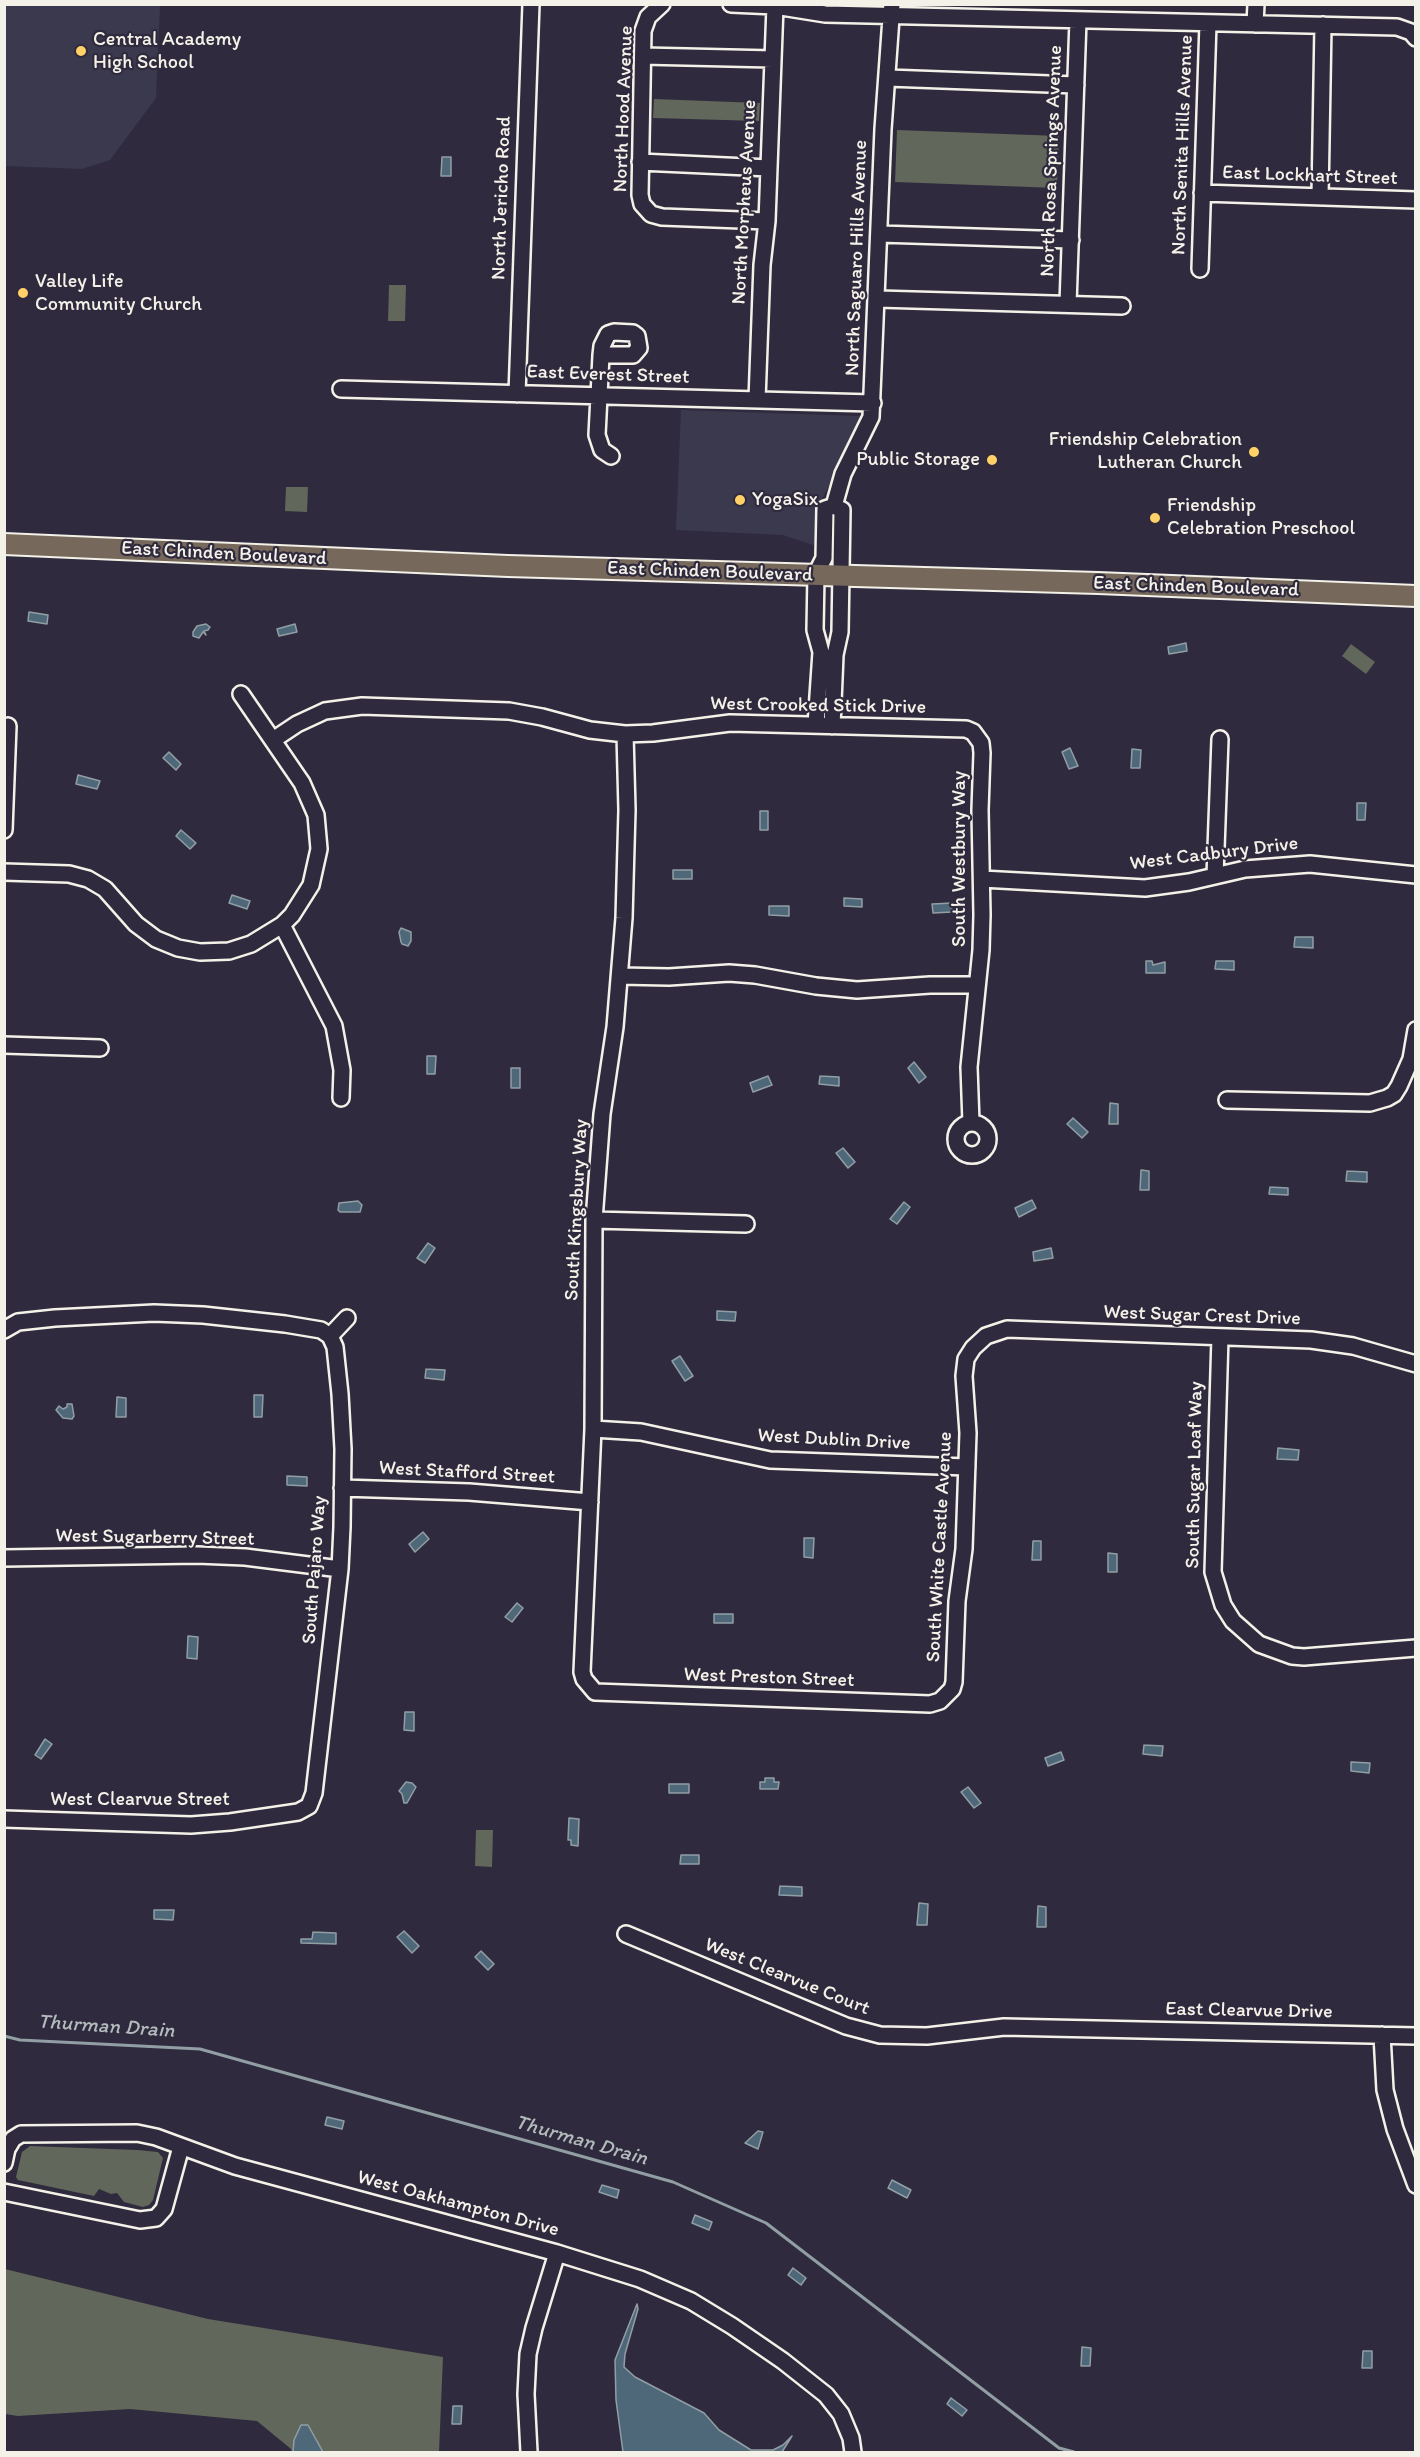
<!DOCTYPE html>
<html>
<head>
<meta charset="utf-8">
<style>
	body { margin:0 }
	#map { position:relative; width:1420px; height:2457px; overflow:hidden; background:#2f2a3d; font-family:Itim,sans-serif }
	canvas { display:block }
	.frame { position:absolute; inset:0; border:6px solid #f4f1e8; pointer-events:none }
</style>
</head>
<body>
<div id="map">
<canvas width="1420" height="2457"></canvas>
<div class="frame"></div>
</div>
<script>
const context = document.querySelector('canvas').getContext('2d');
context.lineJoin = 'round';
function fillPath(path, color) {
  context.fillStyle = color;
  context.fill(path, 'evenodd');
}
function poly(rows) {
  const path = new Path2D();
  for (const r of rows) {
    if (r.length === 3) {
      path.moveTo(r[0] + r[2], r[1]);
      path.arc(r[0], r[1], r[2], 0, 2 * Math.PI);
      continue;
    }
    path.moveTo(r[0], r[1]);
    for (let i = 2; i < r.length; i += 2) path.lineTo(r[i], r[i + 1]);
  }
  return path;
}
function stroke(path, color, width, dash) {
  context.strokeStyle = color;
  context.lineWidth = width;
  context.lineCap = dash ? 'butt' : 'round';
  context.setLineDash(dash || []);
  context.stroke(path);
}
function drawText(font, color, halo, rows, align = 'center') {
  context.font = font + ' Itim,sans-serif';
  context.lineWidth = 4.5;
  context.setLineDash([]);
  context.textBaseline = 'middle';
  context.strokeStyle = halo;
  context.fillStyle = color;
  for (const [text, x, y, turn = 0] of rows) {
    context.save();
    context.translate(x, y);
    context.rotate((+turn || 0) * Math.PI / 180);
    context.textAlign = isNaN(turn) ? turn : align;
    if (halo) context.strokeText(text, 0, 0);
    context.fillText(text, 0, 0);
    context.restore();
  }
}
const built = poly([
	[5,4,160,5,156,98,110,160,82,169,5,166],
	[681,410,860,416,860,427,820,503,819,543,813,545,783,535,676,530]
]);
const green = poly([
	[654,99,760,103,759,121,653,118],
	[897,130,1059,136,1057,188,895,182],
	[389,285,406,285,405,321,388,321],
	[286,487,308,487,307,512,285,511],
	[1351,644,1375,662,1366,674,1342,656],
	[476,1830,493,1830,492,1867,475,1866],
	[30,2146,138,2150,158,2152,163,2158,153,2200,149,2205,143,2207,124,2202,117,2193,111,2194,99,2189,94,2196,18,2180,16,2177,22,2152],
	[5,2269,208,2319,443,2357,439,2452,292,2452,291,2449,257,2421,130,2409,18,2416,5,2414]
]);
const water = poly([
	[442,157,451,157,451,176,441,176,442,157],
	[29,612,48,615,47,624,28,621,29,612],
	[206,624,210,627,208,630,204,631,206,635,203,632,199,638,193,636,193,632,197,626,206,624],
	[295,624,297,632,279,636,277,629,295,624],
	[1186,643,1187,651,1169,654,1168,647,1186,643],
	[1070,748,1078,766,1069,769,1062,752,1070,748],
	[1132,749,1141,750,1140,768,1131,768,1132,749],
	[169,752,181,764,176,770,163,758,169,752],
	[78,775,100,781,97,789,76,784,78,775],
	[1357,803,1366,803,1365,820,1357,820,1357,803],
	[760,811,768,811,768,830,760,830,760,811],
	[181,830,196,843,190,849,176,836,181,830],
	[673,870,692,870,692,879,673,879,673,870],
	[232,895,250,901,247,909,229,903,232,895],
	[844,898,862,899,862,907,844,906,844,898],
	[952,903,952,912,933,913,932,904,952,903],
	[769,906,789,906,789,916,769,915,769,906],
	[401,928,411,932,411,941,408,946,402,944,401,942,399,932,401,928],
	[1295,937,1313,937,1313,948,1294,947,1295,937],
	[1146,961,1152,961,1153,965,1165,962,1165,973,1146,973,1146,961],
	[1216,961,1234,961,1234,970,1215,969,1216,961],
	[427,1056,436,1056,435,1074,427,1074,427,1056],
	[914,1062,926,1077,919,1083,908,1068,914,1062],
	[511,1068,520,1068,520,1088,511,1088,511,1068],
	[768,1076,772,1085,753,1092,750,1083,768,1076],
	[820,1076,839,1077,839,1086,819,1084,820,1076],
	[1110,1103,1118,1104,1118,1124,1109,1124,1110,1103],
	[1073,1118,1088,1132,1082,1138,1067,1124,1073,1118],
	[843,1148,855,1162,848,1168,836,1153,843,1148],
	[1141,1170,1149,1171,1149,1190,1140,1190,1141,1170],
	[1347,1171,1367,1172,1367,1182,1346,1181,1347,1171],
	[1270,1187,1288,1188,1288,1195,1269,1194,1270,1187],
	[1032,1200,1036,1208,1019,1217,1015,1208,1032,1200],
	[358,1201,362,1205,360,1212,340,1212,338,1210,339,1203,358,1201],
	[904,1202,910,1207,897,1224,890,1219,904,1202],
	[428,1243,435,1248,425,1263,417,1258,428,1243],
	[1051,1248,1053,1258,1034,1261,1033,1252,1051,1248],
	[717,1311,736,1312,735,1321,717,1320,717,1311],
	[680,1356,693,1376,685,1381,672,1361,680,1356],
	[426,1369,445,1370,444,1380,425,1378,426,1369],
	[254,1395,263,1395,262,1417,254,1417,254,1395],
	[117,1397,126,1398,126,1417,116,1417,117,1397],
	[67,1404,72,1404,74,1416,72,1419,63,1418,56,1410,59,1406,63,1409,67,1407,67,1404],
	[1278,1448,1299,1450,1298,1460,1277,1459,1278,1448],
	[287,1476,307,1477,307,1486,287,1485,287,1476],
	[423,1532,429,1539,415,1552,409,1544,423,1532],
	[804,1538,814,1538,813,1558,804,1557,804,1538],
	[1033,1541,1041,1541,1041,1560,1032,1560,1033,1541],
	[1108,1553,1117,1554,1117,1572,1108,1572,1108,1553],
	[517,1603,523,1608,512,1622,505,1617,517,1603],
	[714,1614,733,1614,733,1623,714,1623,714,1614],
	[188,1636,198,1637,197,1659,187,1658,188,1636],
	[405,1712,414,1712,414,1731,404,1730,405,1712],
	[45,1739,52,1744,41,1759,35,1755,45,1739],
	[1144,1745,1163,1746,1162,1756,1143,1754,1144,1745],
	[1061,1752,1064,1760,1048,1766,1045,1758,1061,1752],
	[1351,1762,1370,1763,1369,1773,1351,1771,1351,1762],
	[765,1778,774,1778,774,1782,779,1782,778,1789,760,1789,760,1782,765,1782,765,1778],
	[406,1782,412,1783,416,1787,407,1803,404,1803,402,1794,399,1791,406,1782],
	[669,1784,689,1784,689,1793,669,1793,669,1784],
	[968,1787,981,1803,974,1808,961,1792,968,1787],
	[569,1818,579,1819,578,1846,571,1845,571,1840,568,1840,569,1818],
	[681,1855,699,1855,699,1864,680,1864,681,1855],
	[780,1886,802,1887,802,1896,779,1895,780,1886],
	[919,1903,928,1904,927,1925,917,1925,919,1903],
	[1038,1906,1046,1907,1046,1927,1037,1927,1038,1906],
	[154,1910,174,1910,173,1920,154,1919,154,1910],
	[404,1931,419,1946,412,1953,397,1937,404,1931],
	[313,1932,336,1933,336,1944,301,1943,301,1939,312,1939,313,1932],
	[481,1951,494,1964,488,1970,475,1957,481,1951],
	[327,2117,344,2121,342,2129,325,2125,327,2117],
	[758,2131,763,2132,758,2149,745,2143,758,2131],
	[892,2180,911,2190,907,2198,888,2188,892,2180],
	[602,2185,619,2190,617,2198,599,2192,602,2185],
	[695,2215,712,2222,709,2230,692,2223,695,2215],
	[793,2268,806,2278,801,2285,788,2275,793,2268],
	[637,2304,638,2309,625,2354,624,2367,635,2377,704,2413,719,2430,751,2450,773,2450,783,2445,792,2436,782,2452,623,2452,616,2400,615,2360,637,2304],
	[1082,2347,1091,2348,1090,2366,1081,2366,1082,2347],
	[1363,2351,1372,2351,1372,2368,1362,2368,1363,2351],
	[951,2398,967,2410,962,2416,947,2404,951,2398],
	[453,2406,462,2406,461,2424,452,2424,453,2406],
	[301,2425,308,2425,323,2452,293,2452,294,2440,301,2425]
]);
const stream = poly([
	[4,2036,20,2040,200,2049,673,2182,766,2223,1059,2448,1074,2452]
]);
const minor = poly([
	[662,4,648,17,643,31,640,195,642,204,651,214,662,217,767,221],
	[731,4,775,6,825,14,1397,27,1411,32,1416,38],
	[1255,24,1256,4],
	[643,56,773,59],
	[888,78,1076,85],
	[640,162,769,168],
	[1202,193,1416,200],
	[1320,197,1323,25],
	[880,234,1071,240],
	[1200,269,1208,23],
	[878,299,1122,306],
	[1068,304,1078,20],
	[601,355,633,355,639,348,637,336,633,333,614,332,608,334,602,346,601,355,599,396,597,435,602,450,611,456],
	[341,389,873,403],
	[517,394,531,4],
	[757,400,762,265,767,221,775,6],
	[834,506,843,474,871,417,883,129,892,4],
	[816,725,821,652,815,630,816,574,824,558,825,509,834,506,842,510,840,632,835,655,832,726],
	[625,734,627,810,624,918,615,1027,602,1114,594,1220,593,1429,582,1672,584,1679,595,1692,930,1704,940,1701,952,1689,954,1682,957,1601,964,1549,968,1433,964,1376,966,1359,973,1348,986,1336,1007,1329,1311,1340,1353,1346,1416,1364],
	[273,740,297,724,325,711,362,706,509,711,542,717,590,730,625,734,653,733,730,723,966,729,973,732,981,743,982,753,980,810,982,915,981,950,969,1067,971,1123],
	[4,830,8,726],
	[4,872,69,874,88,879,105,889,136,924,156,939,178,948,200,952,229,951,251,944,282,925,292,915,311,885,319,849,316,815,302,783,241,694],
	[1215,876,1220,739],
	[982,879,1145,888,1189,882,1245,869,1310,864,1416,875],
	[282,925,334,1026,342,1070,341,1098],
	[620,976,669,977,729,973,755,975,816,986,857,990,930,985,977,985],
	[4,1045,100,1048],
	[1227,1100,1370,1103,1387,1098,1394,1094,1399,1086,1411,1059,1416,1030],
	[972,1139,16],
	[594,1220,746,1224],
	[4,1330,18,1322,55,1318,154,1313,203,1315,285,1324,321,1330,330,1336,347,1318],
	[1220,1337,1213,1572,1223,1605,1233,1621,1259,1644,1292,1656,1304,1657,1416,1648],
	[593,1429,641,1432,770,1460,967,1467],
	[342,1488,469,1492,590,1502],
	[4,1558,197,1555,245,1557,340,1569],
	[4,1819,191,1825,230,1822,298,1812,309,1806,314,1793,340,1569,342,1527,343,1449,340,1394,335,1347,330,1336],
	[626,1934,846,2026,880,2035,927,2036,1004,2027,1416,2036],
	[1382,2035,1385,2090,1395,2129,1416,2185],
	[4,2163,7,2149,13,2139,21,2134,137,2133,156,2137,235,2166,557,2253,640,2279,691,2301,732,2326,783,2361,826,2395,841,2414,851,2438,853,2452],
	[4,2192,140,2220,156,2218,164,2209,181,2147],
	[529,2452,526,2394,528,2354,534,2328,557,2253]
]);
const major = poly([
	[4,544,508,566,1098,583,1416,596]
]);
const markers = [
	[81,51,6,"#ffd166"],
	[23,293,6,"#ffd166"],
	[1254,452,6,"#ffd166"],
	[992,460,6,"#ffd166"],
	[740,500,6,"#ffd166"],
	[1155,518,6,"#ffd166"]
];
const poiNames = [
	["Central Academy",93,40],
	["High School",93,63],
	["Valley Life",35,282],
	["Community Church",35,305],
	["Friendship Celebration",1242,440,"right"],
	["Lutheran Church",1242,463,"right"],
	["Public Storage",980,460,"right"],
	["YogaSix",752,500],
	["Friendship",1167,506],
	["Celebration Preschool",1167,529]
];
const streetNames = [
	["North Hood Avenue",624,109,-88],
	["North Senita Hills Avenue",1183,145,-88],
	["North Rosa Springs Avenue",1052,161,-88],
	["East Lockhart Street",1310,176,2],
	["North Jericho Road",502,198,-88],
	["North Morpheus Avenue",745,202,-87],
	["North Saguaro Hills Avenue",857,258,-88],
	["East Everest Street",608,375,2],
	["East Chinden Boulevard",224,554,3],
	["East Chinden Boulevard",710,572,2],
	["East Chinden Boulevard",1196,587,2],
	["West Crooked Stick Drive",818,706,1],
	["West Cadbury Drive",1214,854,-7],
	["South Westbury Way",960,859,-90],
	["South Kingsbury Way",577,1210,-87],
	["West Sugar Crest Drive",1202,1316,2],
	["West Dublin Drive",834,1440,3],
	["West Stafford Street",467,1473,3],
	["South Sugar Loaf Way",1195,1475,-89],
	["West Sugarberry Street",155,1538,1],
	["South White Castle Avenue",940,1547,-87],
	["South Pajaro Way",315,1570,-86],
	["West Preston Street",769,1678,2],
	["West Clearvue Street",140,1800],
	["West Clearvue Court",787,1977,22],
	["East Clearvue Drive",1249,2011,1],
	["West Oakhampton Drive",458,2204,15]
];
const waterNames = [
	["Thurman Drain",106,2027,4],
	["Thurman Drain",581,2141,16]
];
fillPath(built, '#3b394e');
fillPath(green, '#61675a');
fillPath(water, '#4f6879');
stroke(water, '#919fa5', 1.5);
stroke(stream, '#919fa5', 3);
stroke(minor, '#f4f1e8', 20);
stroke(major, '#f4f1e8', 24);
stroke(minor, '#2f2a3d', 15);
stroke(major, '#76695c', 20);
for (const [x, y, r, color] of markers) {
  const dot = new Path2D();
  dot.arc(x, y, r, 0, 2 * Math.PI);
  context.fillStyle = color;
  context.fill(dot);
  stroke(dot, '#2f2a3d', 2);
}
drawText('20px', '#f4f1e8', '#2f2a3d', poiNames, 'left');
drawText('20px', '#f4f1e8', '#2f2a3d', streetNames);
drawText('italic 21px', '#b2babc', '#2f2a3d', waterNames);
</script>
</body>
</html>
